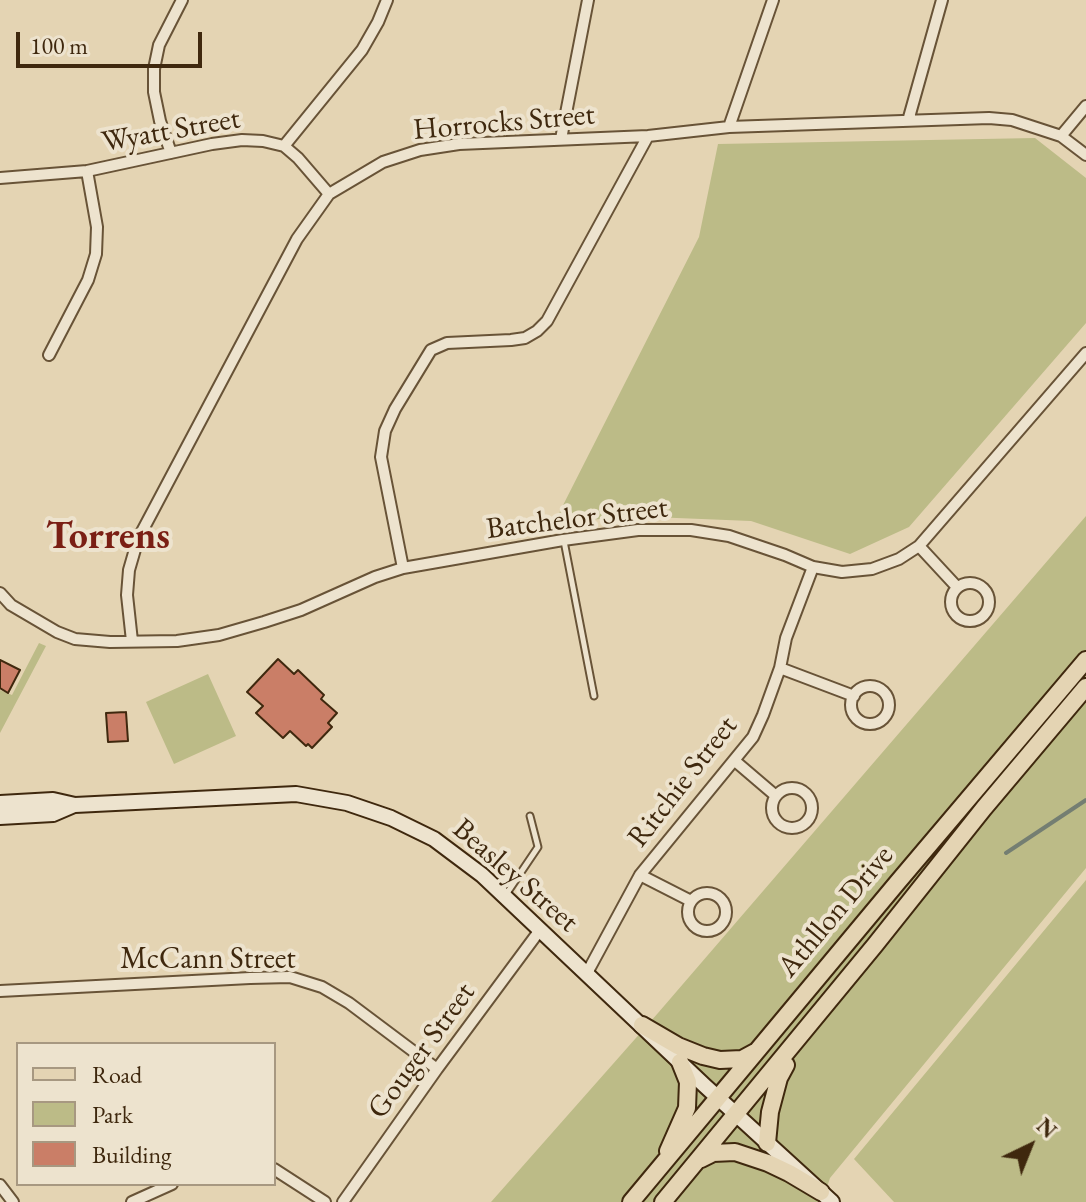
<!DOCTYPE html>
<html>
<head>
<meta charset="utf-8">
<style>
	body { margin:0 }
	#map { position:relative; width:1086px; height:1202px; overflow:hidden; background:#e4d4b3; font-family:"EB Garamond",serif }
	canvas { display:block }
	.legend { position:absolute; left:16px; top:1042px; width:260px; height:144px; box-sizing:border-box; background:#ede3ce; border:2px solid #a79881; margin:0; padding:10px 14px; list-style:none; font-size:24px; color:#3f280e }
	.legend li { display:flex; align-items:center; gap:16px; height:40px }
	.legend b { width:40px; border:2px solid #a79881 }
	.north { position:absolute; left:990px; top:1106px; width:80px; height:80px; -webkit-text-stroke:6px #ede3ce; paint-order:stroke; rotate:43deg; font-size:22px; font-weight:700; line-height:32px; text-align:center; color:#3f280e }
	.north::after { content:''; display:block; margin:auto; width:28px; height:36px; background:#3f280e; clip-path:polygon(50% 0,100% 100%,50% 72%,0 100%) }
	.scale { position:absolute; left:16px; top:32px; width:186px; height:36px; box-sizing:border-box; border:4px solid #3f280e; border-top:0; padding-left:10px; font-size:24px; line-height:28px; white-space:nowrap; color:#3f280e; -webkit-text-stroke:6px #ede3ce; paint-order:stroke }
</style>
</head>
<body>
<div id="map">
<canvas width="1086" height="1202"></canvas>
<ul class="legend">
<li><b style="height:10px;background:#e4d4b3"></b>Road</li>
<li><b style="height:22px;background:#bcbb87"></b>Park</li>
<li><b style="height:22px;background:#ca7e67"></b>Building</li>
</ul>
<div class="north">N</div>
<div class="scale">100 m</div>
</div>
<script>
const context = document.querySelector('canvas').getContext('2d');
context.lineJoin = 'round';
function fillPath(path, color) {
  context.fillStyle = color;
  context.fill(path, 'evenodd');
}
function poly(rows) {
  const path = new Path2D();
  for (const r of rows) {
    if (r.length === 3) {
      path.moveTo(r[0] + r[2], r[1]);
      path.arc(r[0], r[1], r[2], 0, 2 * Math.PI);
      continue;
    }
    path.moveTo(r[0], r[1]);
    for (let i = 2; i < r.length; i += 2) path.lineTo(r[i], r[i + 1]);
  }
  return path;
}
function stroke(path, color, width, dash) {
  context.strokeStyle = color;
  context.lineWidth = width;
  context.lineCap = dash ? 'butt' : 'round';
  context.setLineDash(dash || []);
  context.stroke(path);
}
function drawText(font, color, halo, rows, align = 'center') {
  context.font = font + ' "EB Garamond",serif';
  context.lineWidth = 8;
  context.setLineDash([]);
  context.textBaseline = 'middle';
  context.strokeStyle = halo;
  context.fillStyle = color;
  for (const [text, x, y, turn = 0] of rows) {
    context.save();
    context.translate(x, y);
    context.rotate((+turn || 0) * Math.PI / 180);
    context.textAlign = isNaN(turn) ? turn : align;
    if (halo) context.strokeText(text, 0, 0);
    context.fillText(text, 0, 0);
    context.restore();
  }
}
const green = poly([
	[1035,138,1086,178,1086,323,909,527,850,554,751,521,652,517,555,521,699,237,718,144],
	[1086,516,1086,868,830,1178,822,1202,491,1202,658,1013],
	[39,643,46,646,0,733,0,690,12,695],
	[208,674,236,736,174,764,146,702],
	[1086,880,1086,1202,894,1202,854,1159]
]);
const stream = poly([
	[1006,853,1086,800]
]);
const building = poly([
	[278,659,294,674,298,670,324,695,321,699,337,713,328,723,332,727,312,748,308,744,306,746,290,731,283,738,256,713,263,706,247,692,278,659],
	[0,660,20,670,8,693,0,688,0,660],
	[126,712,128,741,108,742,106,713,126,712]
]);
const service = poly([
	[564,541,594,696],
	[505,896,538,847,530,816]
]);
const minor = poly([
	[908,121,942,0],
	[729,127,773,0],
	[1061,136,1086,106],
	[561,139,588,0],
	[284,146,362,50,378,22,387,0],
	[171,153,160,121,154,92,154,69,159,45,182,0],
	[0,178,87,171,212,144,242,140,263,141,284,146,298,158,329,194],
	[49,355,88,280,96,254,97,227,87,171],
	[919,546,957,587],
	[403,568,381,457,385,431,395,409,431,350,447,343,511,340,525,338,537,331,547,321,648,136],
	[970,602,19],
	[0,593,11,605,57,632,75,639,110,642,177,641,219,635,264,622,301,610,375,577,403,568,563,540,638,530,691,530,729,536,785,555,813,567,842,572,872,569,899,559,919,546,1086,353],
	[132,641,127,595,129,570,138,539,297,239,329,194,383,162,420,150,459,144,648,136,729,127,989,118,1012,120,1061,136,1086,155],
	[780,668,854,696],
	[870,705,19],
	[735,761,776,796],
	[792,808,20],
	[640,875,691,901],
	[707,912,19],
	[587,973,640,875,753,737,763,715,780,668,786,638,813,567],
	[0,991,250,978,290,977,322,987,349,1003,437,1069],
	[274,1169,325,1202],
	[0,1185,13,1202],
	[132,1202,172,1184],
	[343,1202,437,1069,540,930]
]);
const secondary = poly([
	[0,803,53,800,75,805,296,794,347,803,391,818,434,839,482,875,704,1085,832,1202],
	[0,817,53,814,74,805]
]);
const primary = poly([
	[642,1025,678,1046,703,1056,720,1060,742,1059,755,1052],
	[767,1143,770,1112,779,1078,786,1065],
	[668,1151,687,1108,688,1082,680,1062],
	[701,1159,713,1153,735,1152,768,1163,789,1173,821,1192],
	[631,1202,897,883,1086,660],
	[663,1202,875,945,984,808,1086,687]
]);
const streetNames = [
	["Horrocks Street",504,123,-5],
	["Wyatt Street",171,131,-10],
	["Batchelor Street",577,519,-7],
	["Ritchie Street",683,782,-52],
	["Beasley Street",515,876,41],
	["Athllon Drive",836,912,-50],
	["McCann Street",208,960],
	["Gouger Street",422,1051,-54]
];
const districtNames = [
	["Torrens",108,538]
];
fillPath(green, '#bcbb87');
stroke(stream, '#747e72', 4);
fillPath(building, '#ca7e67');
stroke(building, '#3f280e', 2);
stroke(service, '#685337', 9);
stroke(minor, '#685337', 14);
stroke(secondary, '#3f280e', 18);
stroke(primary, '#3f280e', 20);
stroke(service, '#ede3ce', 5);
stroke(minor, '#ede3ce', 10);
stroke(secondary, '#ede3ce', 14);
stroke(primary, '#e4d4b3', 16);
drawText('30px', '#3f280e', '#ede3ce', streetNames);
drawText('bold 38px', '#7a1f14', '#ede3ce', districtNames);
</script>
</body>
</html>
